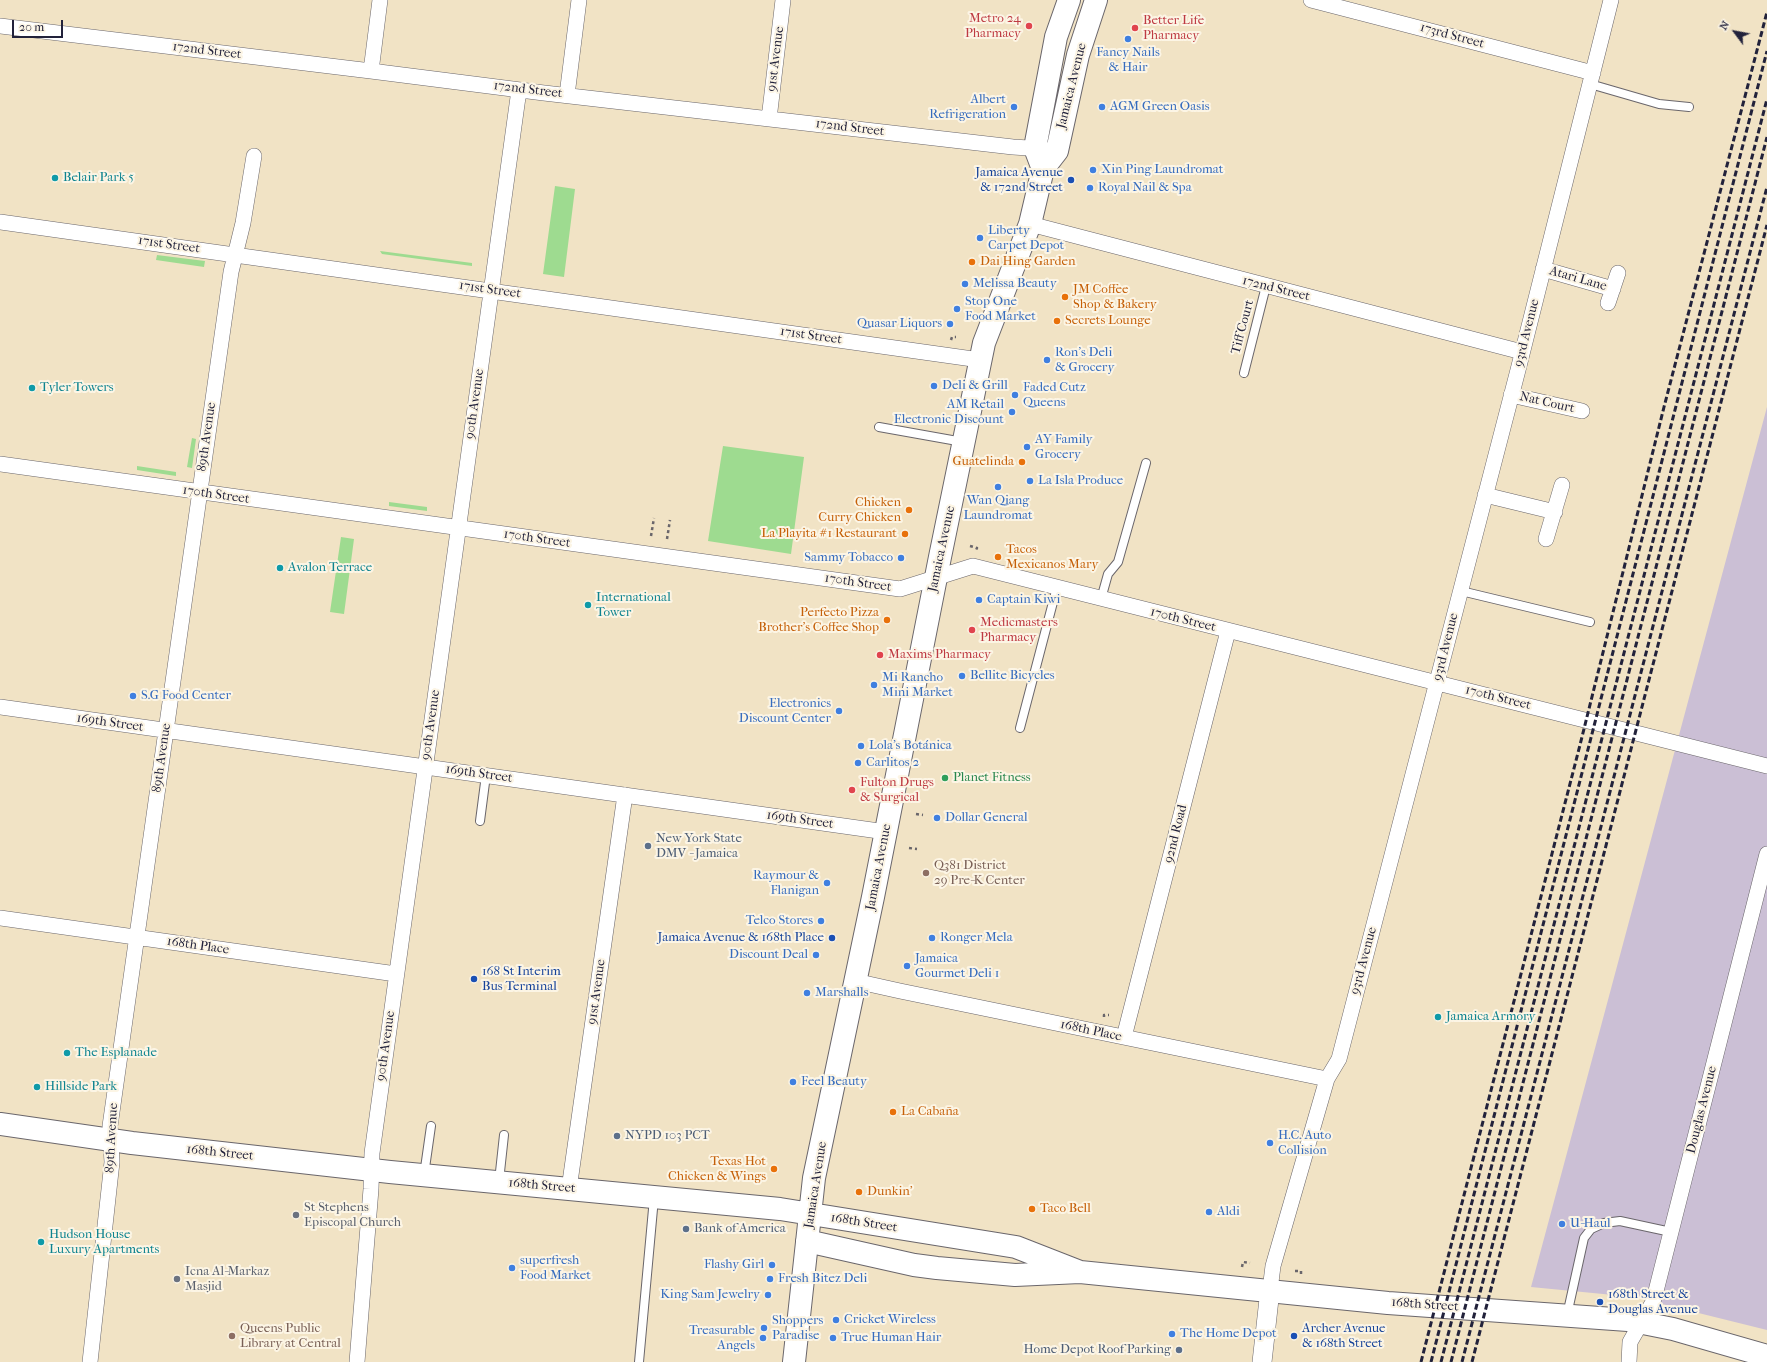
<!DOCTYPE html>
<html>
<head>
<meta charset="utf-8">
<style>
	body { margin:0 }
	#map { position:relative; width:1767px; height:1362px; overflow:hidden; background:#f1e3c5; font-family:"IM FELL French Canon",serif }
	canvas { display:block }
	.north { position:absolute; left:1715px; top:12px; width:40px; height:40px; -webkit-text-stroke:3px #fcf5e5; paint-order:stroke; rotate:302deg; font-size:11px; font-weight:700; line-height:16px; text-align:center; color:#22223b }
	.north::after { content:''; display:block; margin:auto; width:14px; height:18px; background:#22223b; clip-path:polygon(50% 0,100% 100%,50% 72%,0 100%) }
	.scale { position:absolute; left:12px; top:20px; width:51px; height:18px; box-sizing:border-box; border:2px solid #22223b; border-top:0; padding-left:5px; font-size:12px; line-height:14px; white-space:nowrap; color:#22223b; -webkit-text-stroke:3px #fcf5e5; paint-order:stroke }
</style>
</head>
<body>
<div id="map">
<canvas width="1767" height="1362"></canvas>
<div class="north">N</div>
<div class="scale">20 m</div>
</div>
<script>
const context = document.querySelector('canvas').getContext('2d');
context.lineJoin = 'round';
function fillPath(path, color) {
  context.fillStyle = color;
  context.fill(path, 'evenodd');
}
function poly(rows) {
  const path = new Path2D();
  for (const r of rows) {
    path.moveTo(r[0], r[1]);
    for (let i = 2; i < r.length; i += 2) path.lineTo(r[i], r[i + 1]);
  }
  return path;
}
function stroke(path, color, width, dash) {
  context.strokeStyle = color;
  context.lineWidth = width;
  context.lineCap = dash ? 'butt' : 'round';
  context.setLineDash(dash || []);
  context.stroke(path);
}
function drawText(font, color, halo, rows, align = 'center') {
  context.font = font + ' "IM FELL French Canon",serif';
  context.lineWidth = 4;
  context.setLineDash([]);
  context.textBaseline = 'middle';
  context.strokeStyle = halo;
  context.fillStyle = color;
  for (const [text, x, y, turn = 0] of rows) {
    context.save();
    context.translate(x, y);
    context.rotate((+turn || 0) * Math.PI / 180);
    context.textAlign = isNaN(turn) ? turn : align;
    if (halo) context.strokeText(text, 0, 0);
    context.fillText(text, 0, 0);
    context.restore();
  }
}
const industrial = poly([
	[1767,407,1767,1330,1634,1297,1531,1287]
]);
const green = poly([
	[555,186,575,189,564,277,543,274],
	[380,251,472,263,472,266,382,254],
	[157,255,205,261,204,267,156,260],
	[192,438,196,439,192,468,187,467],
	[723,446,804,457,791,554,708,541],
	[137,466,176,472,176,476,137,470],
	[389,502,427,507,427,511,389,506],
	[341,537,354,539,344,614,330,612]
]);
const path = poly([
	[951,340,952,337,956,337],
	[651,536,654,518],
	[667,539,670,520],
	[970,546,977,548,976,550],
	[916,814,923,815],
	[909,848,917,849],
	[1104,1017,1104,1015,1109,1015],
	[1242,1267,1243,1262,1250,1263],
	[1295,1271,1301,1271,1301,1276],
	[827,1279,834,1276]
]);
const service = poly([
	[1590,84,1659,104,1689,107],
	[1244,373,1266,286],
	[879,427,963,442],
	[1461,591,1590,622],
	[1101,599,1108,574,1118,562,1146,463],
	[1020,728,1057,587],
	[480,821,486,775],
	[424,1175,431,1126],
	[499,1181,504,1135],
	[1567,1315,1584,1238,1591,1229,1604,1223,1620,1221,1671,1232],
	[639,1362,654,1198]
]);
const minor = poly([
	[1311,0,1593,73],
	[0,26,371,71,544,93,1013,147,1044,149],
	[371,71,380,0],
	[567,95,579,0],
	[769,119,783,0],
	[0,222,980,360],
	[1030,224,1522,352],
	[1543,269,1613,289],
	[1608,303,1618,273],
	[1511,395,1582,411],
	[0,464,900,589,973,566,1767,766],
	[1485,495,1555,512],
	[1546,539,1562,485],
	[0,707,886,832],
	[0,918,396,974],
	[855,981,900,991,1327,1079],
	[1124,1037,1228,631],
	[569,1189,625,795],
	[1270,1290,1273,1266,1327,1079,1339,1059,1518,370,1611,0],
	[90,1362,112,1162,110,1126,231,272,243,223,254,156],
	[357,1362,371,1189,372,1153,519,90],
	[1629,1362,1630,1342,1653,1302,1656,1291,1767,854]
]);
const tertiary = poly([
	[1262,1362,1270,1290]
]);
const primary = poly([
	[1043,169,1035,148,1056,37,1069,0],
	[0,1124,132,1143,390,1172,780,1209,1016,1247,1080,1272],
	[807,1241,914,1265,937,1268,1015,1275,1080,1272,1388,1303,1628,1320,1673,1329,1767,1356],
	[794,1362,814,1178,873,897,940,557,984,343,1030,224,1043,169,1057,151,1078,55,1096,0]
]);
const rail = poly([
	[1421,1362,1580,745,1664,407,1767,12],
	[1431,1362,1767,51],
	[1441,1362,1767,99],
	[1451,1362,1767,137],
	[1462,1362,1767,187],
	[1472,1362,1767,225]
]);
const markers = [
	[1029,26,4,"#e0444e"],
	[1135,28,4,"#e0444e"],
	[1128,39,4,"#3f7fe0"],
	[1014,107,4,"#3f7fe0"],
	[1102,107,4,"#3f7fe0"],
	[1093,170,4,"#3f7fe0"],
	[55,178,4,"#0f9aa8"],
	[1071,180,4,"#1a4fb4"],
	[1090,188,4,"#3f7fe0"],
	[980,238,4,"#3f7fe0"],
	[972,262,4,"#e8710a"],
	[965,284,4,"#3f7fe0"],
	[1065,297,4,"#e8710a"],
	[957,309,4,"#3f7fe0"],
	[1057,321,4,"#e8710a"],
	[950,324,4,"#3f7fe0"],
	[1047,360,4,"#3f7fe0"],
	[934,386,4,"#3f7fe0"],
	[32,388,4,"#0f9aa8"],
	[1015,395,4,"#3f7fe0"],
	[1012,412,4,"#3f7fe0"],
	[1027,447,4,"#3f7fe0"],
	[1022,462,4,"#e8710a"],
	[1030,481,4,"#3f7fe0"],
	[998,487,4,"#3f7fe0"],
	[909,510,4,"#e8710a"],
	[905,534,4,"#e8710a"],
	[998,557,4,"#e8710a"],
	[901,558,4,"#3f7fe0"],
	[280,568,4,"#0f9aa8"],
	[979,600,4,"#3f7fe0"],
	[588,605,4,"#0f9aa8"],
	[887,620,4,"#e8710a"],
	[972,630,4,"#e0444e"],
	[880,655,4,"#e0444e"],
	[962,676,4,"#3f7fe0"],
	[874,685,4,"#3f7fe0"],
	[133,696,4,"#3f7fe0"],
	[839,711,4,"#3f7fe0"],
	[861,746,4,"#3f7fe0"],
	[858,763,4,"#3f7fe0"],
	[945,778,4,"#2e9e5b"],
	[852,790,4,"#e0444e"],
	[937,818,4,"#3f7fe0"],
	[648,846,4,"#5c6f8a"],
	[926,873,4,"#8d6e63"],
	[827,883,4,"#3f7fe0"],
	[821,921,4,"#3f7fe0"],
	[832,938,4,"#1a4fb4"],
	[932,938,4,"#3f7fe0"],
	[816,955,4,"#3f7fe0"],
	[907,966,4,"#3f7fe0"],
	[474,979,4,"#1a4fb4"],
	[807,993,4,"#3f7fe0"],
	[1438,1017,4,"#0f9aa8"],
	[67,1053,4,"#0f9aa8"],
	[793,1082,4,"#3f7fe0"],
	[37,1087,4,"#0f9aa8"],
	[893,1112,4,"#e8710a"],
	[617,1136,4,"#5c6f8a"],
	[1270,1143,4,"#3f7fe0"],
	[774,1169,4,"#e8710a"],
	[859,1192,4,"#e8710a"],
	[1032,1209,4,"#e8710a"],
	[1209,1212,4,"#3f7fe0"],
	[296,1215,4,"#6b7280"],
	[1562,1224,4,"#3f7fe0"],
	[686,1229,4,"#5c6f8a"],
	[41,1242,4,"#0f9aa8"],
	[772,1265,4,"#3f7fe0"],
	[512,1268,4,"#3f7fe0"],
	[177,1279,4,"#6b7280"],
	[770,1279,4,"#3f7fe0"],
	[768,1295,4,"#3f7fe0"],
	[1600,1302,4,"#1a4fb4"],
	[836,1320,4,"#3f7fe0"],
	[764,1328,4,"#3f7fe0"],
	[1172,1334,4,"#3f7fe0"],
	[232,1336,4,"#8d6e63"],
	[1294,1336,4,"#1a4fb4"],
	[763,1338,4,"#3f7fe0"],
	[833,1338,4,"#3f7fe0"],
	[1179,1350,4,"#5c6f8a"]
];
const healthNames = [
	["Metro 24",1021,19,"right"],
	["Pharmacy",1021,34,"right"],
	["Better Life",1143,21],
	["Pharmacy",1143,36],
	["Medicmasters",980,623],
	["Pharmacy",980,638],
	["Maxims Pharmacy",888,655],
	["Fulton Drugs",860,783],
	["& Surgical",860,798]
];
const streetNames = [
	["173rd Street",1452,36,15],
	["172nd Street",207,51,7],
	["91st Avenue",776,59,-83],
	["Jamaica Avenue",1072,86,-76],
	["172nd Street",528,90,7],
	["172nd Street",850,128,7],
	["171st Street",169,245,8],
	["Atari Lane",1578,279,16],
	["172nd Street",1276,289,14],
	["171st Street",490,290,8],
	["Tiff Court",1243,327,-75],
	["93rd Avenue",1527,333,-76],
	["171st Street",811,336,8],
	["Nat Court",1547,403,13],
	["90th Avenue",475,404,-82],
	["89th Avenue",207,437,-82],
	["170th Street",216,495,8],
	["170th Street",537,539,8],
	["Jamaica Avenue",942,549,-78],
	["170th Street",858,583,8],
	["170th Street",1183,620,14],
	["93rd Avenue",1446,647,-76],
	["170th Street",1498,698,14],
	["169th Street",110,723,8],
	["90th Avenue",431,725,-82],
	["89th Avenue",162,758,-82],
	["169th Street",479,774,8],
	["169th Street",800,820,8],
	["92nd Road",1176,834,-76],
	["Jamaica Avenue",879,867,-79],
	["168th Place",198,946,8],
	["93rd Avenue",1364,961,-75],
	["91st Avenue",597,992,-82],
	["168th Place",1091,1031,12],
	["90th Avenue",386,1046,-82],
	["Douglas Avenue",1702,1110,-76],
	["89th Avenue",112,1138,-87],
	["168th Street",220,1153,6],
	["Jamaica Avenue",816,1185,-81],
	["168th Street",542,1186,5],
	["168th Street",864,1223,9],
	["168th Street",1425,1305,4]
];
const shopNames = [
	["Fancy Nails",1128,53,"center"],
	["& Hair",1128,68,"center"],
	["Albert",1006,100,"right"],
	["Refrigeration",1006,115,"right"],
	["AGM Green Oasis",1110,107],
	["Xin Ping Laundromat",1101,170],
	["Royal Nail & Spa",1098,188],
	["Liberty",988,231],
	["Carpet Depot",988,246],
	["Melissa Beauty",973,284],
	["Stop One",965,302],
	["Food Market",965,317],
	["Quasar Liquors",942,324,"right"],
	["Ron's Deli",1055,353],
	["& Grocery",1055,368],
	["Deli & Grill",942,386],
	["Faded Cutz",1023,388],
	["Queens",1023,403],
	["AM Retail",1004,405,"right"],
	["Electronic Discount",1004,420,"right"],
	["AY Family",1035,440],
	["Grocery",1035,455],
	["La Isla Produce",1038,481],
	["Wan Qiang",998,501,"center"],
	["Laundromat",998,516,"center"],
	["Sammy Tobacco",893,558,"right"],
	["Captain Kiwi",987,600],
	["Bellite Bicycles",970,676],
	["Mi Rancho",882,678],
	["Mini Market",882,693],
	["S.G Food Center",141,696],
	["Electronics",831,704,"right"],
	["Discount Center",831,719,"right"],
	["Lola's Botánica",869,746],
	["Carlitos 2",866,763],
	["Dollar General",945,818],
	["Raymour &",819,876,"right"],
	["Flanigan",819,891,"right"],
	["Telco Stores",813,921,"right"],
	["Ronger Mela",940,938],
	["Discount Deal",808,955,"right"],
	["Jamaica",915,959],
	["Gourmet Deli 1",915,974],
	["Marshalls",815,993],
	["Feel Beauty",801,1082],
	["H.C. Auto",1278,1136],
	["Collision",1278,1151],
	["Aldi",1217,1212],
	["U-Haul",1570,1224],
	["superfresh",520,1261],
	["Food Market",520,1276],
	["Flashy Girl",764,1265,"right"],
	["Fresh Bitez Deli",778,1279],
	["King Sam Jewelry",760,1295,"right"],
	["Cricket Wireless",844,1320],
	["Shoppers",772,1321],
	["Paradise",772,1336],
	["Treasurable",755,1331,"right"],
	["Angels",755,1346,"right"],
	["The Home Depot",1180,1334],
	["True Human Hair",841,1338]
];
const transitNames = [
	["Jamaica Avenue",1063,173,"right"],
	["& 172nd Street",1063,188,"right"],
	["Jamaica Avenue & 168th Place",824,938,"right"],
	["168 St Interim",482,972],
	["Bus Terminal",482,987],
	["168th Street &",1608,1295],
	["Douglas Avenue",1608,1310],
	["Archer Avenue",1302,1329],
	["& 168th Street",1302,1344]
];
const cultureNames = [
	["Belair Park 5",63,178],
	["Tyler Towers",40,388],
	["Avalon Terrace",288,568],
	["International",596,598],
	["Tower",596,613],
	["Jamaica Armory",1446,1017],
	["The Esplanade",75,1053],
	["Hillside Park",45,1087],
	["Hudson House",49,1235],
	["Luxury Apartments",49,1250]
];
const foodNames = [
	["Dai Hing Garden",980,262],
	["JM Coffee",1073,290],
	["Shop & Bakery",1073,305],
	["Secrets Lounge",1065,321],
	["Guatelinda",1014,462,"right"],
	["Chicken",901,503,"right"],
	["Curry Chicken",901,518,"right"],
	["La Playita #1 Restaurant",897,534,"right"],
	["Tacos",1006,550],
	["Mexicanos Mary",1006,565],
	["Perfecto Pizza",879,613,"right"],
	["Brother's Coffee Shop",879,628,"right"],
	["La Cabaña",901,1112],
	["Texas Hot",766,1162,"right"],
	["Chicken & Wings",766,1177,"right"],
	["Dunkin'",867,1192],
	["Taco Bell",1040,1209]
];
const leisureNames = [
	["Planet Fitness",953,778]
];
const serviceNames = [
	["New York State",656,839],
	["DMV - Jamaica",656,854],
	["NYPD 103 PCT",625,1136],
	["Bank of America",694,1229],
	["Home Depot Roof Parking",1171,1350,"right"]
];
const educationNames = [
	["Q381 District",934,866],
	["29 Pre-K Center",934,881],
	["Queens Public",240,1329],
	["Library at Central",240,1344]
];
const worshipNames = [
	["St Stephens",304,1208],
	["Episcopal Church",304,1223],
	["Icna Al-Markaz",185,1272],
	["Masjid",185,1287]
];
fillPath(industrial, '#cbbfd5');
fillPath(green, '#9edb90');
stroke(service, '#6a666b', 10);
stroke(minor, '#6a666b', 16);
stroke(tertiary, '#6a666b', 20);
stroke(primary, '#6a666b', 24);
stroke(path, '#6a666b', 2.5, [3, 3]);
stroke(service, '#fff', 8);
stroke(minor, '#fff', 15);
stroke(tertiary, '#fff', 19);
stroke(primary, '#fff', 22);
stroke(rail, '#22223b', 3, [6, 3]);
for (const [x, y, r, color] of markers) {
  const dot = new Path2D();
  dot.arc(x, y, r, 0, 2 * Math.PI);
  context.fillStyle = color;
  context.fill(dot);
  stroke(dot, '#fcf5e5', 1.5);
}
drawText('13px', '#be3a42', '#fcf5e5', healthNames, 'left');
drawText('13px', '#22223b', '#fcf5e5', streetNames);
drawText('13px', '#366cbe', '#fcf5e5', shopNames, 'left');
drawText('13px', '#164399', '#fcf5e5', transitNames, 'left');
drawText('13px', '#0d838f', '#fcf5e5', cultureNames, 'left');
drawText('13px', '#c56008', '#fcf5e5', foodNames, 'left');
drawText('13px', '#27864d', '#fcf5e5', leisureNames, 'left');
drawText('13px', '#4e5e75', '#fcf5e5', serviceNames, 'left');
drawText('13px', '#785e54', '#fcf5e5', educationNames, 'left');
drawText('13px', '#5b616d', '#fcf5e5', worshipNames, 'left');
</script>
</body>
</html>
